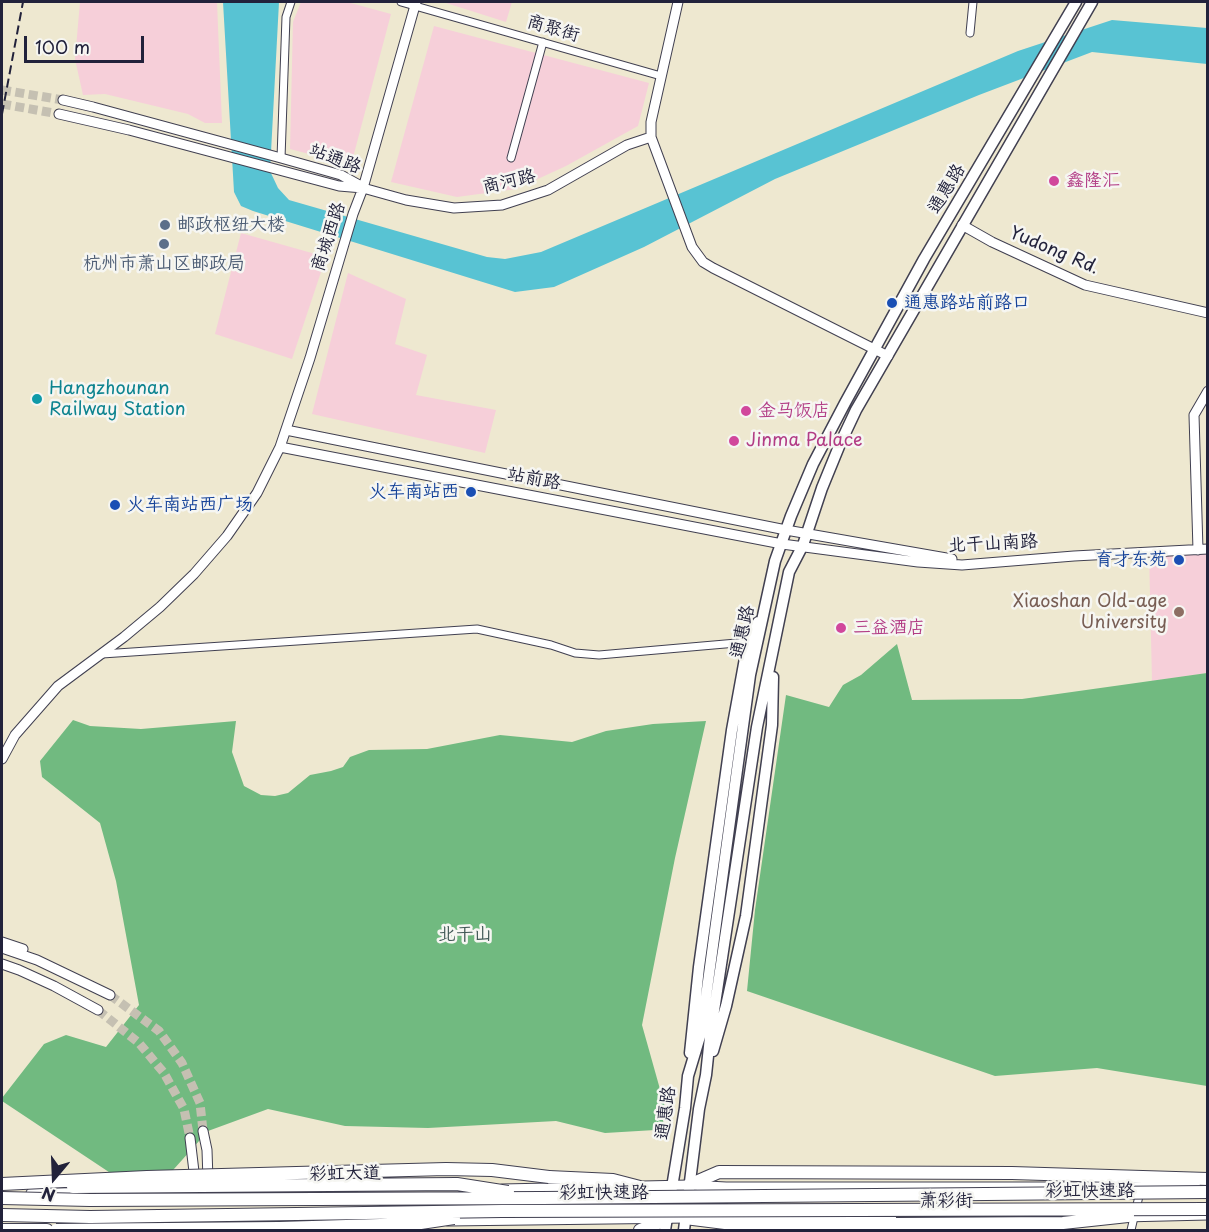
<!DOCTYPE html>
<html>
<head>
<meta charset="utf-8">
<style>
	body { margin:0 }
	#map { position:relative; width:1209px; height:1232px; overflow:hidden; background:#eee8d0; font-family:"Playpen Sans",sans-serif }
	canvas { display:block }
	.frame { position:absolute; inset:0; border:3px solid #22223b; pointer-events:none }
	.north { position:absolute; left:24px; top:1148px; width:60px; height:60px; -webkit-text-stroke:4px #f6f6f2; paint-order:stroke; rotate:199deg; font-size:16px; font-weight:700; line-height:24px; text-align:center; color:#22223b }
	.north::after { content:''; display:block; margin:auto; width:21px; height:27px; background:#22223b; clip-path:polygon(50% 0,100% 100%,50% 72%,0 100%) }
	.scale { position:absolute; left:24px; top:36px; width:120px; height:27px; box-sizing:border-box; border:3px solid #22223b; border-top:0; padding-left:8px; font-size:18px; line-height:21px; white-space:nowrap; color:#22223b; -webkit-text-stroke:4px #f6f6f2; paint-order:stroke }
</style>
</head>
<body>
<div id="map">
<canvas width="1209" height="1232"></canvas>
<div class="frame"></div>
<div class="north">N</div>
<div class="scale">100 m</div>
</div>
<script>
const context = document.querySelector('canvas').getContext('2d');
context.lineJoin = 'round';
function fillPath(path, color) {
  context.fillStyle = color;
  context.fill(path, 'evenodd');
}
function poly(rows) {
  const path = new Path2D();
  for (const r of rows) {
    path.moveTo(r[0], r[1]);
    for (let i = 2; i < r.length; i += 2) path.lineTo(r[i], r[i + 1]);
  }
  return path;
}
function stroke(path, color, width, dash) {
  context.strokeStyle = color;
  context.lineWidth = width;
  context.lineCap = dash ? 'butt' : 'round';
  context.setLineDash(dash || []);
  context.stroke(path);
}
function drawText(font, color, halo, rows, align = 'center') {
  context.font = font + ' "Playpen Sans","LXGW WenKai TC",sans-serif';
  context.lineWidth = 5;
  context.setLineDash([]);
  context.textBaseline = 'middle';
  context.strokeStyle = halo;
  context.fillStyle = color;
  for (const [text, x, y, turn = 0] of rows) {
    context.save();
    context.translate(x, y);
    context.rotate((+turn || 0) * Math.PI / 180);
    context.textAlign = isNaN(turn) ? turn : align;
    if (halo) context.strokeText(text, 0, 0);
    context.fillText(text, 0, 0);
    context.restore();
  }
}
const built = poly([
	[80,2,217,2,222,123,205,123,188,114,105,94,83,95,75,59],
	[301,2,347,2,391,14,351,165,290,149,293,22],
	[443,2,512,2,506,22],
	[434,26,649,83,638,126,566,166,516,189,457,197,391,182],
	[241,233,326,257,292,359,215,334],
	[348,273,406,299,395,344,427,355,416,395,496,410,485,453,312,414],
	[1207,550,1207,673,1152,681,1149,552]
]);
const forest = poly([
	[897,644,912,700,1022,699,1207,673,1207,1086,1097,1068,995,1076,747,991,755,910,786,695,829,707,843,685,861,675],
	[73,720,90,726,141,729,236,721,232,752,244,786,261,795,275,796,288,793,310,775,331,771,343,767,350,757,369,750,427,749,500,735,572,742,606,731,653,724,706,721,675,858,642,1025,665,1107,663,1123,655,1130,605,1133,556,1121,428,1128,345,1126,268,1109,208,1131,148,1198,2,1101,2,1098,44,1044,66,1035,106,1047,139,1005,116,881,100,823,42,777,40,761]
]);
const water = poly([
	[223,2,279,2,270,171,278,188,289,200,487,257,505,259,541,252,1018,51,1112,20,1207,28,1207,64,1092,52,979,95,775,179,644,247,554,287,515,292,253,211,241,206,234,192]
]);
const secondaryTunnel = poly([
	[2,90,63,100],
	[2,104,59,114],
	[110,995,159,1031,182,1063,200,1103,203,1131],
	[98,1010,139,1043,164,1073,184,1109,190,1138]
]);
const street = poly([
	[401,2,661,76],
	[970,33,973,2],
	[281,158,286,17,291,2],
	[511,158,543,42],
	[102,654,477,629,551,645,575,653,599,655,748,642],
	[1131,1230,1140,1192]
]);
const secondary = poly([
	[678,2,651,122,651,137,692,247,703,262,713,268,888,356],
	[63,100,93,107,281,158,341,175,361,186],
	[59,114,129,130,339,186,363,188,406,200,454,208,502,205,548,190,627,145,651,137],
	[962,225,992,242,1085,285,1208,313],
	[286,430,786,530,952,559],
	[280,447,782,544,918,562,962,565,1074,556,1208,549],
	[1198,550,1194,415,1208,391],
	[2,759,15,735,58,686,124,637,160,607,194,574,227,536,257,493,280,447,310,358,353,214,363,188,416,2],
	[2,942,23,949],
	[2,948,37,960,110,995],
	[2,964,19,970,54,986,98,1010],
	[203,1131,207,1150,208,1180],
	[190,1138,195,1180],
	[502,1189,689,1185,726,1187,1196,1187],
	[31,1193,215,1192],
	[1123,1217,1208,1215],
	[724,1218,908,1218],
	[448,1221,689,1218],
	[136,1222,254,1222]
]);
const primary = poly([
	[713,1051,726,1006,746,916,772,725,773,677],
	[690,1053,699,967,732,730,748,642,758,622],
	[665,1230,685,1108,688,1076,701,1033,750,675,775,561,791,516,813,464,845,403,924,259,1076,2],
	[684,1230,699,1109,706,1075,710,1037,757,727,789,572,803,545,822,488,840,444,856,410,1092,2]
]);
const highway = poly([
	[549,1177,613,1180,640,1187],
	[689,1185,719,1172,1012,1173,1208,1179],
	[685,1218,749,1226,896,1224],
	[2,1230,47,1230],
	[640,1230,666,1220]
]);
const rail = poly([
	[2,114,23,2]
]);
const highwayBridge = poly([
	[2,1184,147,1177,446,1169,492,1170,549,1177],
	[73,1187,457,1184,508,1192],
	[2,1198,90,1200,542,1198,1208,1192],
	[2,1215,90,1217,502,1211,1208,1209],
	[896,1224,1063,1223,1128,1216],
	[56,1230,279,1228,414,1224,454,1218]
]);
const markers = [
	[1054,181,6,"#d1479c"],
	[165,225,6,"#5c6f8a"],
	[164,244,6,"#5c6f8a"],
	[892,303,6,"#1a4fb4"],
	[37,399,6,"#0f9aa8"],
	[746,411,6,"#d1479c"],
	[734,441,6,"#d1479c"],
	[471,492,6,"#1a4fb4"],
	[115,505,6,"#1a4fb4"],
	[1179,560,6,"#1a4fb4"],
	[1179,612,6,"#8d6e63"],
	[841,628,6,"#d1479c"]
];
const streetNames = [
	["商聚街",553,29,16],
	["站通路",335,159,21],
	["商河路",509,182,-13],
	["通惠路",947,189,-59],
	["商城西路",329,237,-72],
	["Yudong Rd.",1054,251,23],
	["站前路",534,479,11],
	["北干山南路",993,544,-3],
	["通惠路",743,632,-77],
	["通惠路",666,1113,-82],
	["彩虹大道",345,1174,-1],
	["彩虹快速路",1090,1191],
	["彩虹快速路",604,1193],
	["萧彩街",946,1201]
];
const hotelNames = [
	["鑫隆汇",1066,181],
	["金马饭店",758,411],
	["Jinma Palace",746,441],
	["三益酒店",853,628]
];
const serviceNames = [
	["邮政枢纽大楼",177,225],
	["杭州市萧山区邮政局",164,264,"center"]
];
const transitNames = [
	["通惠路站前路口",904,303],
	["火车南站西",459,492,"right"],
	["火车南站西广场",127,505],
	["育才东苑",1167,560,"right"]
];
const cultureNames = [
	["Hangzhounan",49,389],
	["Railway Station",49,410]
];
const educationNames = [
	["Xiaoshan Old-age",1167,602],
	["University",1167,623]
];
const parkNames = [
	["北干山",465,935]
];
fillPath(built, '#f6cfd9');
fillPath(forest, '#71ba80');
fillPath(water, '#58c3d3');
stroke(secondaryTunnel, '#c5c0b2', 9, [9, 4.5]);
stroke(street, '#414051', 9);
stroke(secondary, '#414051', 11);
stroke(primary, '#414051', 13);
stroke(highway, '#414051', 14);
stroke(street, '#fff', 7);
stroke(secondary, '#fff', 9);
stroke(primary, '#fff', 10);
stroke(highway, '#fff', 12);
stroke(rail, '#22223b', 2, [9, 4.5]);
stroke(highwayBridge, '#414051', 14, []);
stroke(highwayBridge, '#fff', 12);
for (const [x, y, r, color] of markers) {
  const dot = new Path2D();
  dot.arc(x, y, r, 0, 2 * Math.PI);
  context.fillStyle = color;
  context.fill(dot);
  stroke(dot, '#f6f6f2', 2);
}
drawText('18px', '#22223b', '#f6f6f2', streetNames);
drawText('18px', '#b23c85', '#f6f6f2', hotelNames, 'left');
drawText('18px', '#4e5e75', '#f6f6f2', serviceNames, 'left');
drawText('18px', '#164399', '#f6f6f2', transitNames, 'left');
drawText('18px', '#0d838f', '#f6f6f2', cultureNames, 'left');
drawText('18px', '#785e54', '#f6f6f2', educationNames, 'right');
drawText('18px', '#425957', '#f6f6f2', parkNames);
</script>
</body>
</html>
